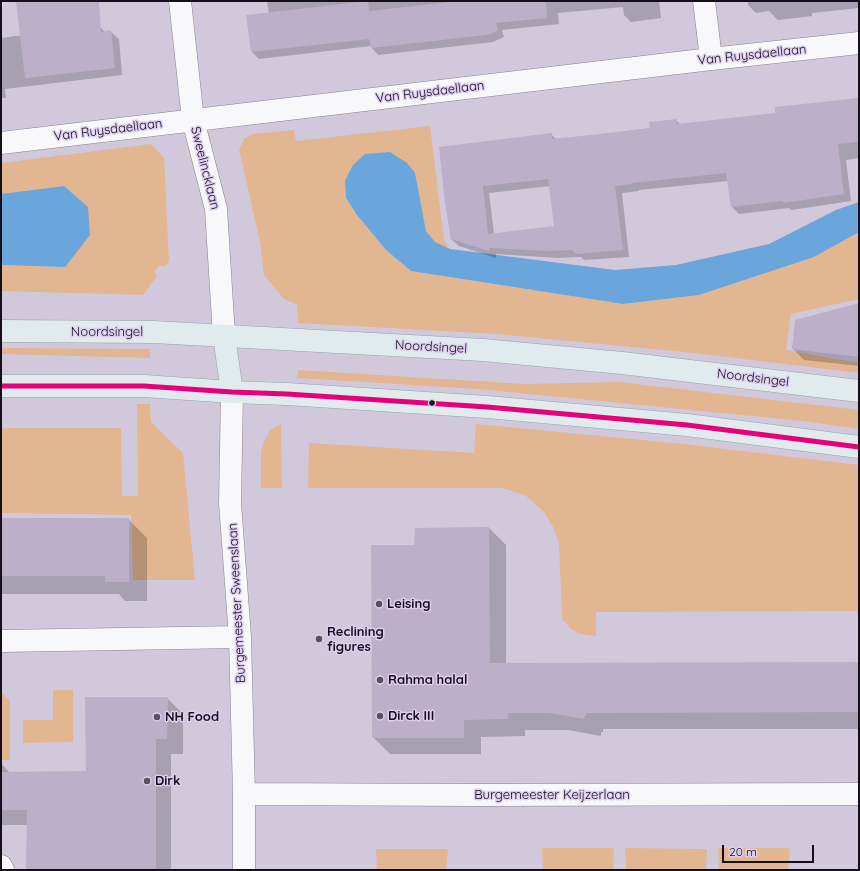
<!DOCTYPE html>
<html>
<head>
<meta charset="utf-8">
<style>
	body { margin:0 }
	#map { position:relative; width:860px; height:871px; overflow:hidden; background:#d1c8dc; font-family:Quicksand,sans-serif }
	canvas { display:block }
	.frame { position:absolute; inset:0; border:2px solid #150f1b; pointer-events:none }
	.scale { position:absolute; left:722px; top:845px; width:92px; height:18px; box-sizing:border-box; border:2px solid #150f1b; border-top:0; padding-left:5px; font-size:12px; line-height:14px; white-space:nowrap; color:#150f1b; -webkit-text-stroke:3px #ddcdf1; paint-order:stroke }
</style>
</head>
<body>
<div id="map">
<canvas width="860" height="871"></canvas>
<div class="frame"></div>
<div class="scale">20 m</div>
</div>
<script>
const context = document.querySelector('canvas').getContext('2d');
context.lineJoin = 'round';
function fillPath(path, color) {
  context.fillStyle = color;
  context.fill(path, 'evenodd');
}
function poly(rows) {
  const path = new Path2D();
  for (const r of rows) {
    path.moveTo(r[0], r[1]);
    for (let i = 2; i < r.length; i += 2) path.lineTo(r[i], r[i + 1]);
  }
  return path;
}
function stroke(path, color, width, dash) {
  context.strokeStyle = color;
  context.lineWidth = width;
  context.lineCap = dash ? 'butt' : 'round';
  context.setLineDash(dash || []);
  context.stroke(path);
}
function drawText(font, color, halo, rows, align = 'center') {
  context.font = font + ' Quicksand,sans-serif';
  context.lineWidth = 3;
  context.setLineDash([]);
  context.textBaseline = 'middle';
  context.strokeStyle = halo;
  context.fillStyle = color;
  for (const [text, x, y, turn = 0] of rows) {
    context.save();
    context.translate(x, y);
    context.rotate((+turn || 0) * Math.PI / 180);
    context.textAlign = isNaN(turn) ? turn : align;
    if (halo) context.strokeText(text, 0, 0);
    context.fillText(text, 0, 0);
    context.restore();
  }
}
const green = poly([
	[430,126,444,240,449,249,435,242,426,231,415,173,346,198,357,215,386,250,411,271,623,304,699,295,814,257,859,232,859,299,791,314,786,350,859,363,859,373,694,353,496,334,298,323,297,305,284,299,264,275,260,242,239,149,245,138,253,134,294,130,296,141],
	[151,144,164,158,169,261,164,267,160,265,154,272,157,276,143,295,1,291,1,265,65,267,64,186,1,194,1,163],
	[1,348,150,349,150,358,1,354],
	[298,370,524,384,619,382,859,410,859,429,802,421,478,389,297,378],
	[137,404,150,404,151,422,183,453,195,580,133,580,131,515,1,513,1,428,121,428,122,496,138,496],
	[281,424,282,488,261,488,261,452,264,442,270,430],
	[476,424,684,444,859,465,859,611,596,612,596,636,580,634,571,629,562,619,559,543,553,527,544,512,526,496,503,488,308,488,309,443,474,453],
	[53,690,73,690,73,742,23,743,23,720,53,720],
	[1,694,3,694,10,701,10,760,1,760],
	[542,848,614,848,613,870,543,870],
	[625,848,707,849,706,870,626,870],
	[718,848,790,848,788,870,719,870],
	[376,849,448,849,446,870,377,870]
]);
const water = poly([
	[390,152,407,163,415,173,426,231,435,242,450,249,615,270,676,265,769,244,836,210,859,202,859,232,814,257,699,295,623,304,411,271,386,250,357,215,346,198,345,181,353,165,365,154],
	[64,186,88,207,90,235,65,267,1,265,1,194]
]);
const shadow = poly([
	[267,1,659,1,661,18,631,22,624,15,623,7,558,13,559,24,502,30,504,37,493,42,378,55,372,48,371,46,259,59,252,52,269,14],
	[748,1,859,1,859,8,812,13,812,16,778,20,769,11,756,13,748,5],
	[98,25,105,32,111,32,119,39,122,75,5,89,6,98,1,98,1,38],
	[859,98,859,158,846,160,851,201,791,210,789,208,739,214,732,207,728,181,639,190,639,191,622,193,629,257,584,260,581,257,558,258,496,254,496,258,459,246,451,239,446,203,551,134,557,140,651,128,676,120,681,125,776,114],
	[550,186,555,227,494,234,489,193],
	[859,304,859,366,804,360,793,349],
	[1,519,128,519,147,538,147,601,125,601,119,594,1,594],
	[489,528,506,545,506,664,859,663,859,729,603,729,603,732,601,732,601,736,568,730,525,730,525,736,481,737,481,754,390,754,373,737,415,546],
	[167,698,183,714,183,754,171,754,171,870,28,870,28,825,1,825,1,763,10,773,87,772]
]);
const building = poly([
	[16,1,99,1,101,32,111,30,115,68,25,78],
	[368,1,369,11,458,1,546,1,547,18,496,23,498,31,486,35,371,48,369,39,251,52,246,15],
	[859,98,859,142,838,144,844,194,783,203,783,201,731,207,726,173,632,183,632,184,615,186,623,250,576,254,572,250,550,251,489,248,489,251,451,239,445,203,439,147,552,133,552,139,600,134,650,128,649,122,677,119,677,124,775,113,775,107],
	[548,179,554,226,488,234,483,186],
	[859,303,859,357,792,349,795,320],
	[1,518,129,518,129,582,105,582,105,576,1,576],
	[489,527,490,663,859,662,859,712,586,713,586,715,585,715,584,719,550,713,508,713,508,719,464,720,464,738,372,738,371,545,414,545,415,528],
	[85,697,168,697,167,739,156,739,156,870,26,870,27,810,1,810,1,772,86,771]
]);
const minor = poly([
	[180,1,193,120,216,209,224,336],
	[704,1,711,59],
	[1,143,711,59,859,43],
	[232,392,230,503,240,637,244,794,244,870],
	[1,641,240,637],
	[244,794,481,795,859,794],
	[1,866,3,870]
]);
const major = poly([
	[1,331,154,332,483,350,622,363,859,391],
	[224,336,232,392],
	[1,386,144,386,232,392,287,394,487,407,687,425,859,447]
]);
const bus1 = poly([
	[1,386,144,386,232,392,287,394,487,407,687,425,859,447]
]);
const markers = [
	[432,403,3.5,"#150f1b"],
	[379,604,4,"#57505f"],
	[319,639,4,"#57505f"],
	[380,680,4,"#57505f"],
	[380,716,4,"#57505f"],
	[157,717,4,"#57505f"],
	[147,781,4,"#57505f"]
];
const streetNames = [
	["Van Ruysdaellaan",752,55,-6],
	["Van Ruysdaellaan",430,92,-7],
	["Van Ruysdaellaan",108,130,-7],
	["Sweelincklaan",205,168,76],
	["Noordsingel",107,332],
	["Noordsingel",431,347,3],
	["Noordsingel",753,378,7],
	["Burgemeester Sweenslaan",237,603,-93],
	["Burgemeester Keijzerlaan",552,795]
];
const poiNames = [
	["Leising",387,604],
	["Reclining",327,632],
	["figures",327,647],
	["Rahma halal",388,680],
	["Dirck III",388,716],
	["NH Food",165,717],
	["Dirk",155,781]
];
fillPath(green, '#e3b692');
fillPath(water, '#6aa5dc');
fillPath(shadow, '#0003');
fillPath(building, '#bcafc9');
stroke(minor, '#888290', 23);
stroke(major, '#95a2aa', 23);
stroke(minor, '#f8f7fa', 22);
stroke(major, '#e1eaec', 22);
stroke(bus1, '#e5007d', 5);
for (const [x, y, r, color] of markers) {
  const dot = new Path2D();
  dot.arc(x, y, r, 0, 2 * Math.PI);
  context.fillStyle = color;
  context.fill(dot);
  stroke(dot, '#ddcdf1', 1.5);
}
drawText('13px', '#150f1b', '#ddcdf1', streetNames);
drawText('bold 13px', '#150f1b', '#ddcdf1', poiNames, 'left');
</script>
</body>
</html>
